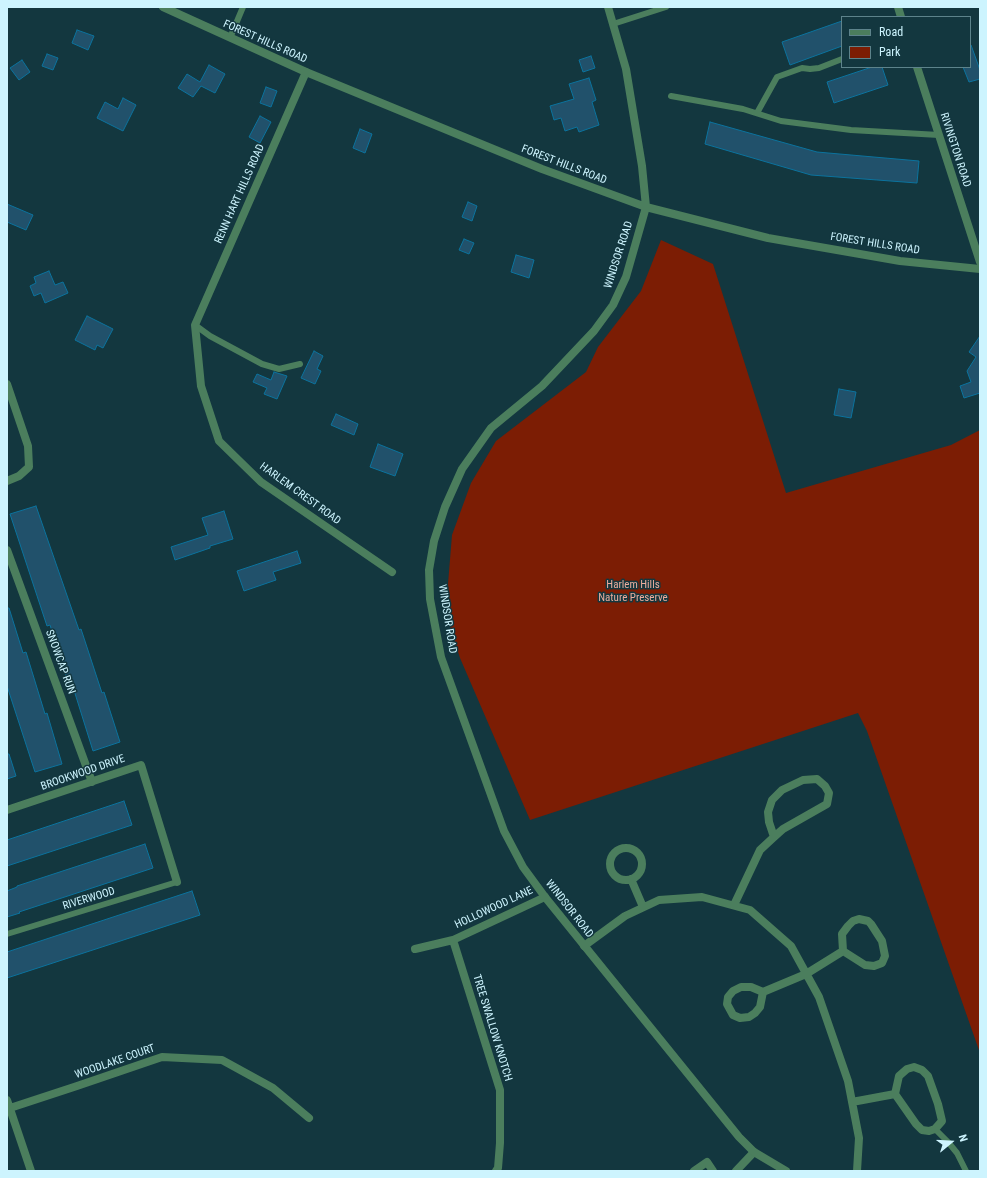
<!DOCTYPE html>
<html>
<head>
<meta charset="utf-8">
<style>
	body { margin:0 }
	#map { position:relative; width:987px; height:1178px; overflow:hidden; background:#13373f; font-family:"Roboto Condensed",sans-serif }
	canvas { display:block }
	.frame { position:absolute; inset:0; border:8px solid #cdf4fe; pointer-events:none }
	.legend { position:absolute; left:841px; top:16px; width:130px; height:52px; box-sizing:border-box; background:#13373f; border:1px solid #5d838b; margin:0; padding:5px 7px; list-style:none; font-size:12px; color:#cdf4fe }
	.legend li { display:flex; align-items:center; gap:8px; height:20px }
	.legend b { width:20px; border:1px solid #5d838b }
	.north { position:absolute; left:931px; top:1122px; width:40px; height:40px; -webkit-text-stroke:3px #13373f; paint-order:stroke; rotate:72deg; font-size:11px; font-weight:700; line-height:16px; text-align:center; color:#cdf4fe }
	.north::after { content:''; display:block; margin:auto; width:14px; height:18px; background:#cdf4fe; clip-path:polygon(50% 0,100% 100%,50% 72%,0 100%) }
</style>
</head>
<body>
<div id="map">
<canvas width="987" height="1178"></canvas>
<div class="frame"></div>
<ul class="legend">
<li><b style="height:5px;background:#4b7e5d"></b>Road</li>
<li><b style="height:11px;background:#7c1d04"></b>Park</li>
</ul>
<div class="north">N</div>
</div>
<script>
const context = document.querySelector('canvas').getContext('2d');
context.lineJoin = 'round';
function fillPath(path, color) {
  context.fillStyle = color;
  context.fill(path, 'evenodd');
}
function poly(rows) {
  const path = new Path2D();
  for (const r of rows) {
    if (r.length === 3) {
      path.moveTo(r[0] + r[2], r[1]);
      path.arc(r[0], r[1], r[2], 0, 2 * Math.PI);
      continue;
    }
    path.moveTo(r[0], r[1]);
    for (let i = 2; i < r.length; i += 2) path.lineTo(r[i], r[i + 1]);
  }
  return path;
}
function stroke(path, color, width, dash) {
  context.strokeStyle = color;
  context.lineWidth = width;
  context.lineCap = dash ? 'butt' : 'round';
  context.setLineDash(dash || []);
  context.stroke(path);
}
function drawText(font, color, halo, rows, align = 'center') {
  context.font = font + ' "Roboto Condensed",sans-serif';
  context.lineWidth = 3;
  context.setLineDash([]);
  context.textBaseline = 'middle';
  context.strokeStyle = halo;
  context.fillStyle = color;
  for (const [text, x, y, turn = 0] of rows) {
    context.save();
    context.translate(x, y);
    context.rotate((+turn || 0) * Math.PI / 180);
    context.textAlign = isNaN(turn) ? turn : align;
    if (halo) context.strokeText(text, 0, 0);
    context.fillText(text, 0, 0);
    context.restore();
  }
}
const green = poly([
	[661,240,713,264,786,493,951,445,980,430,980,1053,867,731,858,713,530,820,460,658,450,626,448,584,452,535,471,483,496,441,586,372,598,347,641,291]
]);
const building = poly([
	[842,21,842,46,790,65,782,42,842,21],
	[77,30,94,36,88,50,72,43,77,30],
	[970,45,971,45,980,70,980,79,969,82,963,67,970,67,970,45],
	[47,54,58,58,53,70,42,66,47,54],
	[591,56,595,68,583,72,579,60,591,56],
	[22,60,30,72,19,80,10,68,22,60],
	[209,65,225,74,215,93,201,86,193,97,178,88,187,74,200,82,209,65],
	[872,67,882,67,888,85,834,103,827,82,872,67],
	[589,78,596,100,592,102,599,125,579,132,577,127,565,131,561,118,554,120,550,106,574,99,569,84,589,78],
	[266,87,277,91,271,107,260,103,266,87],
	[123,98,136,105,123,131,97,118,105,102,118,109,123,98],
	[260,116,271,122,260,143,249,137,260,116],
	[710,122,817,152,919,161,917,183,811,175,705,144,710,122],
	[360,129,372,134,365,153,353,148,360,129],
	[468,202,477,206,472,221,462,217,468,202],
	[7,204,33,215,26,230,7,222,7,204],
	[464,239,474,243,469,254,459,250,464,239],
	[516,255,534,260,529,278,511,272,516,255],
	[49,271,55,285,63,282,68,293,45,303,41,293,34,296,30,286,36,283,34,277,49,271],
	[87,316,113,329,103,348,97,345,95,350,75,340,87,316],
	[980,336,980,393,964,398,960,386,971,382,967,371,976,357,969,352,980,336],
	[314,351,323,356,317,369,321,371,315,384,301,378,314,351],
	[274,372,287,376,277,399,264,394,267,388,253,382,257,374,271,380,274,372],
	[839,389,856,392,851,418,834,415,839,389],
	[336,414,358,424,354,435,331,425,336,414],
	[378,444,403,454,395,476,370,467,378,444],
	[36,506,79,630,81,629,102,693,104,692,120,742,93,751,73,687,70,688,50,625,47,626,10,514,36,506],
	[224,511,233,539,210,546,210,548,175,560,171,547,208,535,202,518,224,511],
	[297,551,301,563,273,572,276,580,244,591,237,571,297,551],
	[7,608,9,608,23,653,26,652,45,714,47,713,62,764,35,772,7,686,7,608],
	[7,754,9,754,16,776,7,779,7,754],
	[124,801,132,825,7,866,7,840,124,801],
	[145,844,153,868,19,912,20,913,7,917,7,891,17,887,17,886,145,844],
	[192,891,200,915,7,978,7,952,192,891]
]);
const service = poly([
	[613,24,666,7],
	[230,38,243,7],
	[671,96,743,109,781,121,851,130,939,135],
	[757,113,777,77,802,68,810,69,819,68,842,59],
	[195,325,210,336,262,364,279,369,300,364],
	[7,934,177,882],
	[935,1129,948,1142,957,1153,966,1171]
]);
const minor = poly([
	[898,7,901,17],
	[917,67,980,262],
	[306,72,195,325,201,386,219,441,261,482,392,572],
	[7,384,28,446,29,467,19,476,7,481],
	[7,550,92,782],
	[7,810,141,765,177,882],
	[626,864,16],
	[631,879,643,907],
	[734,905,760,850,774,837,783,829,827,804,829,793,825,786,817,779,803,780,782,790,772,800,768,812,769,822,774,837],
	[453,940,500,1090,500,1143,498,1168,496,1171],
	[584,946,625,916,659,900,702,897,750,910,791,946,819,997,848,1081,859,1138,857,1171],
	[415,949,453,940,545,897],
	[763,992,760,1007,755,1013,749,1017,740,1018,733,1015,727,1004,728,997,733,991,741,987,751,987,763,992,806,974,843,951,842,934,848,926,853,921,859,919,868,921,871,924,882,941,885,956,882,963,874,966,865,965,843,951],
	[7,1100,31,1171],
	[852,1102,895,1094,899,1076,907,1069,914,1067,922,1070,928,1076,938,1104,942,1121,935,1129,929,1131,922,1130,916,1124,895,1094],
	[10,1108,77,1086,162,1057,222,1060,273,1088,309,1118],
	[694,1171,707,1162,713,1171],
	[736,1171,754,1152]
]);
const tertiary = poly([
	[163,7,306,72,542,169,646,207,768,238,900,261,980,269],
	[608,7,626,69,642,166,646,207,626,277,613,305,594,331,542,386,491,428,462,469,445,507,434,541,429,570,430,599,441,657,504,831,523,867,545,897,739,1137,754,1152,786,1171]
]);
const streetNames = [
	["FOREST HILLS ROAD",265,42,24],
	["RIVINGTON ROAD",955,150,72],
	["FOREST HILLS ROAD",564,165,21],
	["RENN HART HILLS ROAD",240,194,-66],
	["FOREST HILLS ROAD",875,244,9],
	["WINDSOR ROAD",619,255,-72],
	["HARLEM CREST ROAD",300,494,36],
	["WINDSOR ROAD",447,619,81],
	["SNOWCAP RUN",60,662,70],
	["BROOKWOOD DRIVE",83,773,-19],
	["RIVERWOOD",89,899,-17],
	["HOLLOWOOD LANE",494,908,-25],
	["WINDSOR ROAD",569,909,52],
	["TREE SWALLOW KNOTCH",492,1028,73],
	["WOODLAKE COURT",115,1062,-19]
];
const parkNames = [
	["Harlem Hills",633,585],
	["Nature Preserve",633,598]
];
fillPath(green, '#7c1d04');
fillPath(building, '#21516b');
stroke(building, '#0b739e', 1);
stroke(service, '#4b7e5d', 6);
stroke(minor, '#4b7e5d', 8);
stroke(tertiary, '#4b7e5d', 8);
drawText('11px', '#cdf4fe', '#13373f', streetNames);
drawText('11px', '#ecac9c', '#13373f', parkNames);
</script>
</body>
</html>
